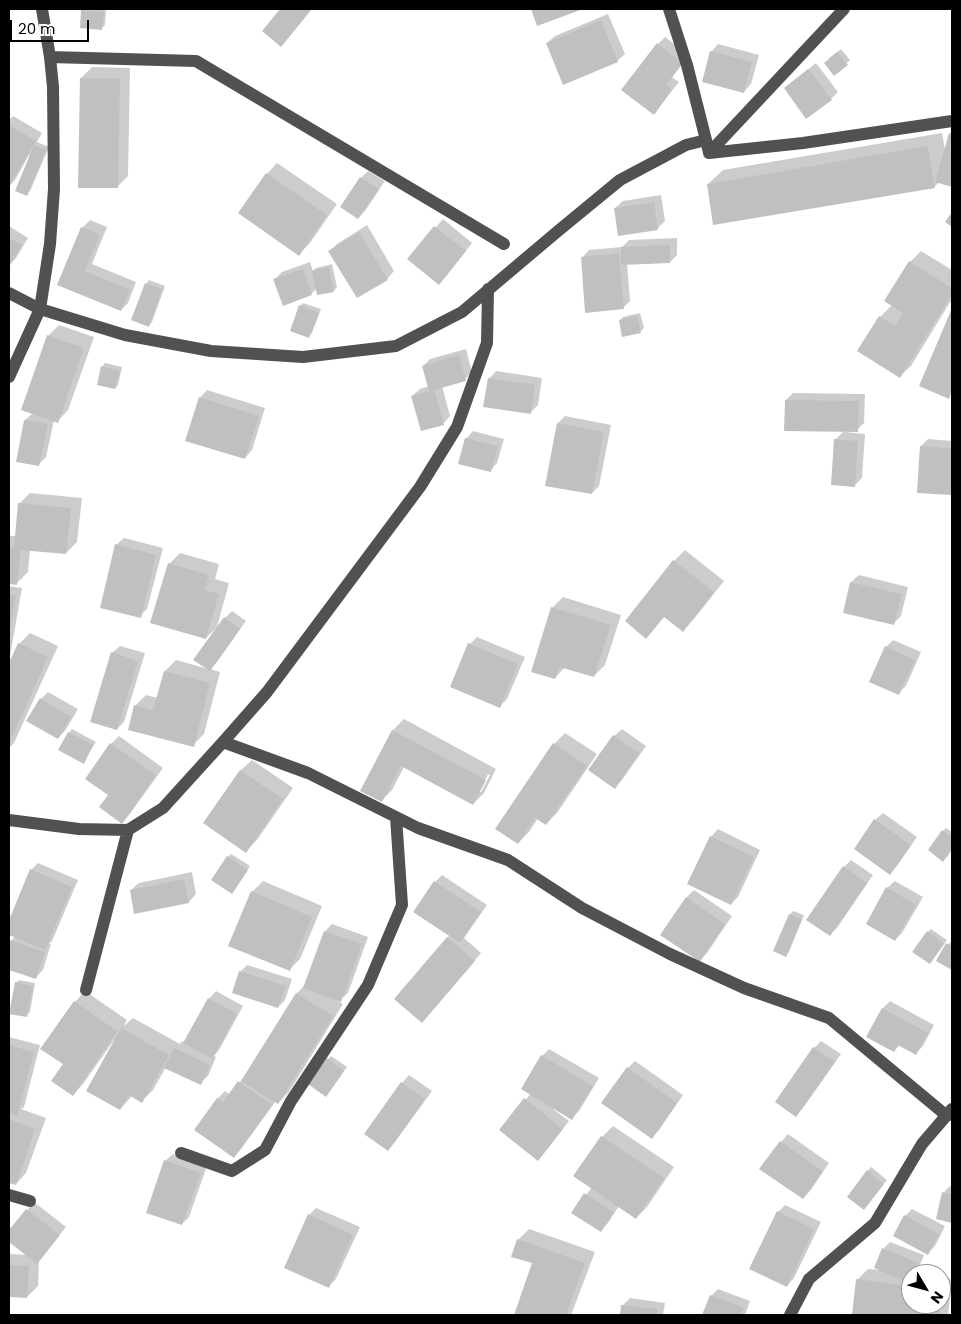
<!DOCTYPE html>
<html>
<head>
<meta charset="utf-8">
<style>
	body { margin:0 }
	#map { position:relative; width:961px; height:1324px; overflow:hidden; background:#fff; font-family:Poppins,sans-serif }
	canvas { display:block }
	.frame { position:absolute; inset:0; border:10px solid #000; pointer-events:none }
	.north { position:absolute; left:901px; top:1264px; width:50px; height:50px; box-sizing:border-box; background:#fff; border:1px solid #999; border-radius:50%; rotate:127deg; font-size:14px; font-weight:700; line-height:20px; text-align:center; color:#000 }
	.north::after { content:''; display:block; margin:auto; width:18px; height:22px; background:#000; clip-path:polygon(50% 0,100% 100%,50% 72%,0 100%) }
	.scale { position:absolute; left:10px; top:20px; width:79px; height:22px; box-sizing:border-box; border:2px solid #000; border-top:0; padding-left:6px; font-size:15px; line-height:18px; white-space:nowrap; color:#000; -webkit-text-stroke:4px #fff; paint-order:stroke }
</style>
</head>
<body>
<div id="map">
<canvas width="961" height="1324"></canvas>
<div class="frame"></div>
<div class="north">N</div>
<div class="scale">20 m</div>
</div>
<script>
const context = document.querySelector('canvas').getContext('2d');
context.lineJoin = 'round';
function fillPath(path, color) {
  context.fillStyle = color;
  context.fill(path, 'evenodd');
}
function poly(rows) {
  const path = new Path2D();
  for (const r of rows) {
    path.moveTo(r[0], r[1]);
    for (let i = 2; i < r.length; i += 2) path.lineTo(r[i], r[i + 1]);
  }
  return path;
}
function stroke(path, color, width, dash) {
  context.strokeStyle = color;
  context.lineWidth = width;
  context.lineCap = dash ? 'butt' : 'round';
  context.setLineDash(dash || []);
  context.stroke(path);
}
const shadow = poly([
	[85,9,106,9,105,25,102,28,82,11],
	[608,14,625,54,617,61,547,43,555,36],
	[665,37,689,55,672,77,679,82,654,113,658,44],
	[718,44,759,55,751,84,744,92,711,52],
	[841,49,850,60,835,74,828,59],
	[816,63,838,92,831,99,785,88],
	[92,67,130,68,128,176,117,187,81,78],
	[13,116,42,133,37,142,49,147,30,191,27,194,31,156,29,155,15,180,9,186,9,120],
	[952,131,952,185,939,182,934,187,708,184,723,170,942,133,945,150,950,134],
	[277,163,337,204,310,243,299,254,267,174],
	[368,171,385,181,365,211,358,218,361,178],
	[661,195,665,221,657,229,615,208,623,201],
	[443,219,472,243,446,276,409,259],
	[90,220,107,227,92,264,136,282,128,303,121,310,58,284,82,228],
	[367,225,394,271,387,279,330,251,337,244],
	[9,226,28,238,16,258,9,265],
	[677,238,677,255,670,262,627,263,630,301,623,308,582,258,589,250,622,247,629,240],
	[921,251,952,270,952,303,950,302,911,366,900,376,880,317,892,305,910,262],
	[310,262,313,271,316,268,332,264,337,287,334,291,317,288,311,294,275,279,282,272],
	[149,280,165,286,152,322,149,325,146,284],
	[303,303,321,309,312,333,309,336,300,306],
	[952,311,952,393,948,397,921,386],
	[640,313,644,328,640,332,620,320,623,317],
	[59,325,94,337,68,410,58,421,54,420,46,457,39,464,25,420,33,413,48,336],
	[466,349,472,372,465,379,442,386,450,416,443,424,412,396,420,389,429,386,423,366,430,359],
	[105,363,122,367,118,385,115,388,102,367],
	[496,371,542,378,538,405,531,412,489,379],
	[207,390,265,408,252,450,245,458,200,398],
	[793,393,865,394,864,423,857,430,786,400],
	[565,416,611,425,599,486,592,493,558,423],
	[845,430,845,432,865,434,862,478,855,485,835,440],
	[473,431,504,439,497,463,490,471,466,439],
	[928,439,952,441,952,494,918,492,921,446],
	[30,493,82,498,77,542,66,553,30,550,28,572,17,583,9,583,9,536,16,536,19,504],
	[124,538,163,548,147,609,140,616,116,545],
	[685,550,724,581,694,619,683,630,665,616,646,637,674,561],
	[180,553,219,564,215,579,229,583,217,627,206,638,169,564],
	[859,575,908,587,901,616,894,623,851,582],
	[9,586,22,588,9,662,19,644,30,633,58,646,14,743,9,748],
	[563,597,621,615,605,665,594,676,565,667,555,678,552,608],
	[232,611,246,621,217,662,210,669,220,672,204,734,193,745,135,706,146,695,158,698,165,671,176,660,208,669,225,618],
	[477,637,525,657,507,699,500,706,470,644],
	[893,640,921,652,906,686,898,693,886,647],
	[120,646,145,653,124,722,117,729,112,653],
	[48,692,78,709,65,731,58,738,41,699],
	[404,719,496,769,484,793,473,804,404,767,392,790,381,801,361,790,393,730],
	[488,774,490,775,481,792,479,792],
	[72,729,96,742,83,762,69,733],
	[622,729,646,746,622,780,615,787,590,769,614,736],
	[565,733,597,754,557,813,546,824,538,818,529,832,518,843,554,744],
	[119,736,163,768,129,815,122,822,110,795,87,779,111,744],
	[252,760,293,788,257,840,246,851,205,823,241,770],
	[883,813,917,837,897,866,890,873,875,820],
	[946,828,952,832,952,849,947,857,943,831],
	[718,829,760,850,738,897,731,904,711,837],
	[231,854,250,866,235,889,228,857],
	[851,860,873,875,837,928,829,935,844,867],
	[38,863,78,880,52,941,49,944,51,944,43,970,36,977,9,969,9,943,15,936,9,933,9,924,31,870],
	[192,872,196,894,189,902,135,912,131,890,139,883],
	[442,875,487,905,464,938,481,953,429,1014,447,938,450,935,435,882],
	[263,881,322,906,300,959,289,970,252,892],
	[895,881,923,897,902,933,895,940,887,888],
	[694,890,732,916,707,953,699,960,662,934,687,897],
	[793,911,804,915,789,952,786,956,790,914],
	[332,924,368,937,348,993,340,1000,335,999,343,1004,289,1092,278,1103,276,1101,241,1149,234,1157,196,1130,218,1098,225,1091,229,1094,246,1075,297,993,306,984,325,931],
	[931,929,947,940,933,959,928,932],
	[951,941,952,941,952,969,938,961],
	[247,965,292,979,285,1000,278,1007,240,972],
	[19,980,35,983,30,1012,26,1016,16,983],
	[85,991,127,1020,124,1025,125,1025,133,1018,180,1044,182,1041,185,1043,209,999,216,991,243,1006,219,1050,214,1056,216,1057,208,1076,200,1083,166,1067,153,1090,142,1101,132,1096,120,1109,115,1041,114,1040,83,1084,73,1095,64,1063,75,1002],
	[890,1001,934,1025,923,1046,916,1053,900,1045,894,1051,867,1036,883,1008],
	[9,1037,40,1045,24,1107,21,1109,46,1118,26,1173,16,1184,9,1182],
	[821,1041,841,1054,803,1108,796,1115,814,1048],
	[549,1049,599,1078,579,1111,572,1118,554,1107,553,1109,569,1121,545,1152,501,1130,531,1093,542,1056],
	[331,1056,347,1067,329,1092,328,1059],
	[635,1061,683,1095,659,1130,652,1137,628,1068],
	[409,1075,432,1091,395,1142,388,1150,366,1134,402,1083],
	[613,1126,674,1167,647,1207,636,1218,619,1206,608,1223,601,1230,573,1212,592,1187,575,1176,602,1137],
	[788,1134,829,1163,810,1191,803,1198,781,1142],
	[173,1154,207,1166,189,1217,182,1224,165,1161],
	[871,1167,887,1180,867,1205,848,1196],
	[950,1186,952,1186,952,1221,937,1218,943,1193],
	[34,1202,66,1227,39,1260,38,1286,27,1297,9,1296,9,1254,27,1255,9,1240,9,1232],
	[785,1205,821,1222,794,1278,787,1286,778,1212],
	[316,1208,360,1227,336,1279,329,1286,309,1215],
	[912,1209,945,1226,935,1246,928,1253,905,1216],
	[529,1229,595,1252,571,1315,515,1315,534,1263,518,1240],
	[890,1242,924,1255,916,1274,911,1274,911,1304,941,1304,941,1278,952,1279,948,1315,853,1315,857,1280,868,1269,881,1270,883,1249],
	[718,1289,750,1301,745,1315,704,1315,711,1296],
	[630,1298,665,1303,663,1315,621,1315,623,1305]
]);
const building = poly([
	[280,9,312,9,281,47,262,31],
	[531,9,583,9,537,26],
	[81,10,104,12,102,30,80,28],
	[601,20,618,62,563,85,546,43],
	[657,43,683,63,666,85,672,90,654,115,621,90],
	[710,51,752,62,744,93,702,82],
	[837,52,848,65,834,76,824,63],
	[808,69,832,100,806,119,784,88],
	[80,78,120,78,118,188,78,188],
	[9,125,36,141,9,187],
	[949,133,952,134,952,187,935,182],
	[34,145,46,150,27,196,15,191],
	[928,146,935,188,713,225,707,184],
	[266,173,327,215,299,256,238,213],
	[360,177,379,189,358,219,340,207],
	[654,202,658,230,618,236,614,208],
	[952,212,952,227,945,222],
	[434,226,466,251,439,285,407,259],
	[81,227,100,235,85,271,130,290,121,311,57,285],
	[359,232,388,280,357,298,328,251],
	[9,238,22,245,9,267],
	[670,245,670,263,621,265,621,247],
	[619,253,624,309,585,313,581,257],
	[909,261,952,288,952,294,900,378,857,351,879,316,895,326,903,313,884,301],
	[329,267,334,292,317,295,312,271],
	[303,269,312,295,283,306,273,279],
	[145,283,162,289,149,327,131,320],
	[299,305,319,313,309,338,290,331],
	[952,308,952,390,949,399,919,386],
	[637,316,641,333,622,337,619,320],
	[47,335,84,348,58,423,21,410],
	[459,355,466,381,434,390,444,425,421,431,411,396,429,391,422,366],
	[101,366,120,371,115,389,97,385],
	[488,378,535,385,531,414,483,407],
	[199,397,259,416,245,459,185,441],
	[785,400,859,401,858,432,784,431],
	[24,420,48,424,39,466,16,462],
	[557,423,604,432,592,494,545,486],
	[465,438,498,446,491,472,458,464],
	[834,439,858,441,855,487,831,485],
	[920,446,952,448,952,495,917,493],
	[18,503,71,508,66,554,21,550,17,585,9,584,9,547,14,548],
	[115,544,156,555,141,618,100,608],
	[673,560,714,592,683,632,664,617,646,639,625,621],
	[168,563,209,575,205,590,219,594,206,639,150,623],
	[850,582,902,594,894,625,843,613],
	[9,594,16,595,10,629,9,628],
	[551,607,611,625,594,677,559,667,555,679,531,672],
	[224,617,240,629,210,671,193,660],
	[18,643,48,657,9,744,9,663],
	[468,643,518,664,500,708,450,687],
	[885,646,915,660,899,695,869,682],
	[111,652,138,661,117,730,90,722],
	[164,671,210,683,194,747,128,730,134,705,153,710],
	[40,698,71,717,58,739,26,721],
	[392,730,486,780,473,805,401,766,382,802,360,791],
	[68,732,93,745,84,764,58,750],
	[613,735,639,753,615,789,588,770],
	[110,743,156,775,122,824,99,807,108,795,85,779],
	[553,743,587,766,546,825,535,818,518,844,495,829],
	[240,770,283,799,246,853,203,823],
	[874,819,911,845,890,875,854,849],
	[942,830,952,837,952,849,943,862,928,850],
	[710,836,754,857,731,905,687,884],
	[227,856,248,870,232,894,211,880],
	[843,866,867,883,830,936,806,920],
	[30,869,72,887,45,950,9,935,9,920],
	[184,879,189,903,134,914,130,890],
	[434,881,481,912,460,943,413,912],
	[886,887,916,905,895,941,866,924],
	[251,891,312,917,290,971,228,946],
	[686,897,725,924,700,962,660,935],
	[789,914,802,919,786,957,773,951],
	[324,931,362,944,341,1002,303,988],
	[927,931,944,944,930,964,912,952],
	[447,937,475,961,422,1023,394,999],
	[9,940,45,952,36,979,9,970],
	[946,943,952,946,952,970,936,961],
	[239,971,286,986,278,1008,232,993],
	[15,982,33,986,27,1017,9,1014],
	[296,993,333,1016,278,1104,241,1081],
	[208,998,237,1014,212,1059,183,1043],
	[74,1001,117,1031,73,1096,51,1081,63,1064,40,1049],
	[882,1008,928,1033,916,1055,898,1045,894,1052,866,1037],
	[121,1028,169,1055,142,1103,129,1095,120,1110,86,1091],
	[9,1045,34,1052,17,1116,9,1114],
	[813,1047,835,1062,796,1117,775,1102],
	[174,1048,210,1065,201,1085,164,1068],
	[541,1055,593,1086,572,1120,521,1089],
	[327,1058,344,1071,326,1097,308,1084],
	[627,1067,677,1103,652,1139,601,1103],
	[238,1081,272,1105,234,1158,194,1130,217,1098,223,1102],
	[401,1082,425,1099,388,1151,364,1134],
	[524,1098,563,1129,538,1161,499,1130],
	[9,1119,35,1129,16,1185,9,1183],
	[601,1136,664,1178,636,1219,573,1176],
	[780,1141,823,1171,803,1199,759,1169],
	[164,1160,201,1173,182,1225,146,1213],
	[867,1170,884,1184,864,1210,847,1197],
	[942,1192,952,1195,952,1223,936,1219],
	[584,1193,614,1212,601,1232,571,1213],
	[26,1209,60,1235,37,1264,9,1242,9,1230],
	[777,1211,814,1229,787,1287,749,1269],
	[308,1214,353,1235,329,1288,284,1268],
	[904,1215,939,1234,928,1255,893,1236],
	[517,1239,585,1263,566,1315,514,1315,532,1263,511,1257],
	[882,1248,918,1263,913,1274,911,1274,909,1283,874,1268],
	[9,1265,29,1266,27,1298,9,1297],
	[856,1279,911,1286,911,1304,940,1304,939,1315,852,1315],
	[710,1295,744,1308,741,1315,702,1315],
	[621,1305,658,1309,657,1315,620,1315]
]);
const minor = poly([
	[669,9,687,65,706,140],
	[50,57,196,61,504,244],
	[709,153,844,9],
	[9,293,40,309,125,335,211,351,303,357,396,346,462,312,558,231,620,180,686,145,706,140,709,153,803,143,952,121],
	[9,377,40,309,50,244,54,189,53,87,50,57,42,9],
	[223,742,308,773,418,828,508,860,582,908,670,954,744,988,829,1018,947,1116],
	[9,820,79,829,128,830,163,808,223,742,267,692,420,487,457,427,487,343,488,289],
	[86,990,128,830],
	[181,1153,232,1171,265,1150,291,1101,368,985,402,905,396,817],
	[9,1195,30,1201],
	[790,1315,809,1279,875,1223,922,1144,952,1109]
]);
fillPath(shadow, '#0003');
fillPath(building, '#c0c0c0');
stroke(minor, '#515151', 12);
</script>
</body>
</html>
